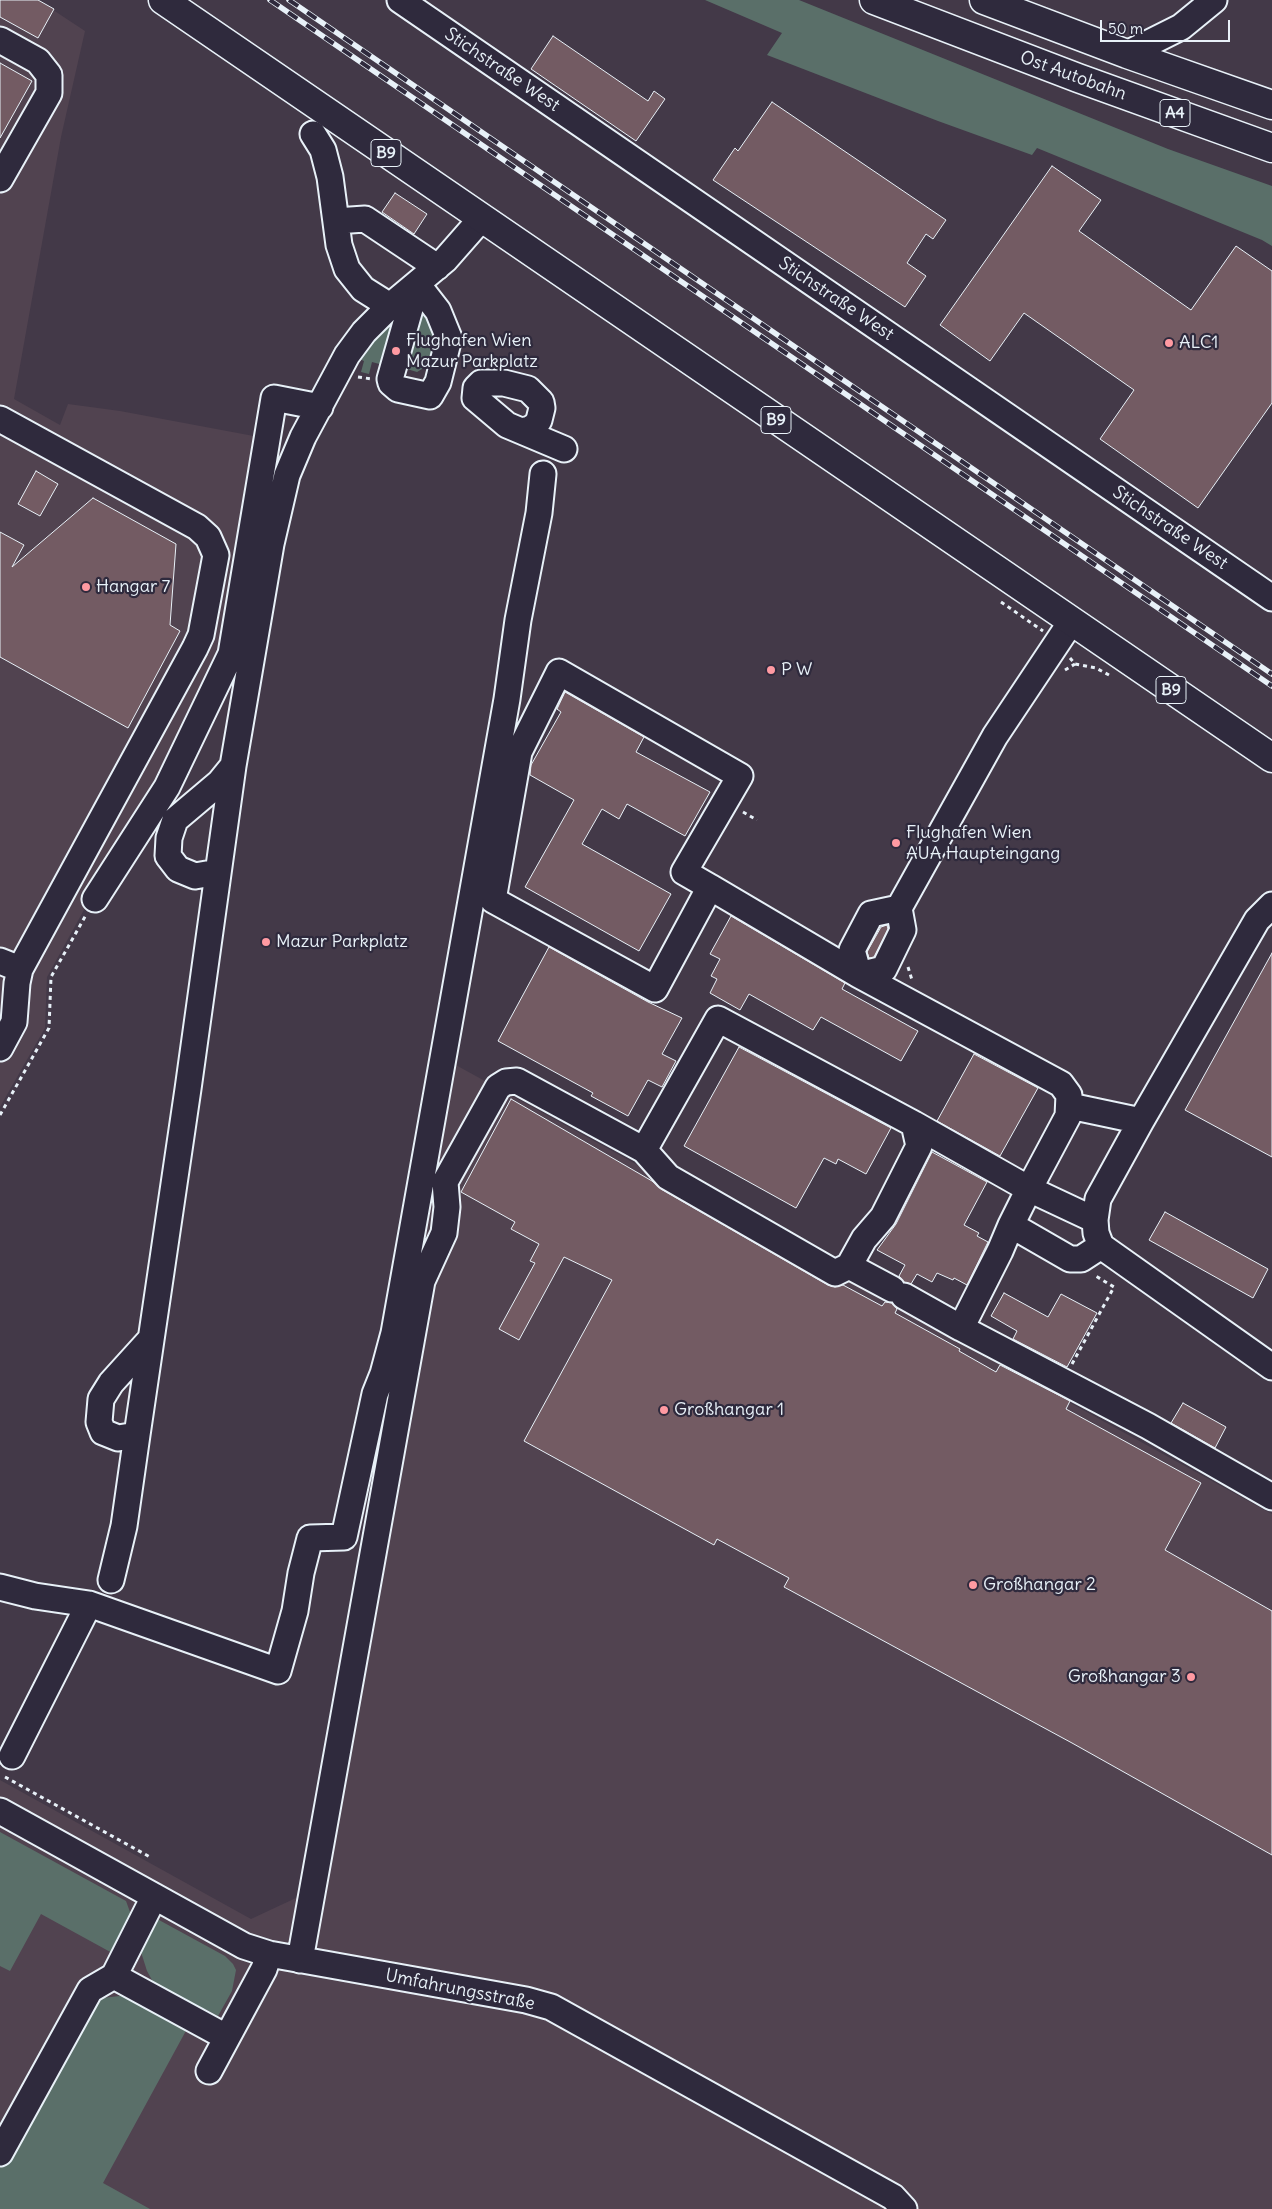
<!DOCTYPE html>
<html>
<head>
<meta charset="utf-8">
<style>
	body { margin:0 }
	#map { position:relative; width:1272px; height:2209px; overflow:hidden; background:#433948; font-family:Delius,sans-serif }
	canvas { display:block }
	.scale { position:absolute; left:1100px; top:20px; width:130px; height:22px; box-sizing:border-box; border:2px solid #e8f1f8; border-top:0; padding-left:6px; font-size:15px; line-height:18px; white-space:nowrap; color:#e8f1f8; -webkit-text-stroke:4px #2f2a3d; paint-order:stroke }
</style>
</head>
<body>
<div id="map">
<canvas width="1272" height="2209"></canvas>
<div class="scale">50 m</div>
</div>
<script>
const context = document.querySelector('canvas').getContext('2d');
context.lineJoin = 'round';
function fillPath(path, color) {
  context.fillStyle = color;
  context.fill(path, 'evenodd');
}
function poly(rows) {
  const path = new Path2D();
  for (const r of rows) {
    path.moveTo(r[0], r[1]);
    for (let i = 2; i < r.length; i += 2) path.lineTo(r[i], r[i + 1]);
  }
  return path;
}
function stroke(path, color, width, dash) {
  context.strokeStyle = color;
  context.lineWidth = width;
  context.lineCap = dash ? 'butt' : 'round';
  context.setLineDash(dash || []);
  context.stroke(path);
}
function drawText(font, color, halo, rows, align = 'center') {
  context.font = font + ' Delius,sans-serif';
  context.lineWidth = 4.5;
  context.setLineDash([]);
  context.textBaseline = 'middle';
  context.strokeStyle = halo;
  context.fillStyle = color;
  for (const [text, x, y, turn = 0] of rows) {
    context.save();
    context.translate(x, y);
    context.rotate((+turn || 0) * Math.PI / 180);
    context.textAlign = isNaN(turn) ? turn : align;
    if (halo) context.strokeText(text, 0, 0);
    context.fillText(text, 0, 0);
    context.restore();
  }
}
const built = poly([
	[0,0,38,0,85,31,61,137,14,399,60,425,68,404,120,411,259,437,216,670,47,977,45,1028,0,1107],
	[454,1064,1272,1514,1272,2209,0,2209,0,1780,251,1919,298,1897]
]);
const green = poly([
	[705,0,799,0,1168,149,1272,186,1272,246,1262,240,1037,148,1032,155,938,121,767,55,782,33],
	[420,308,433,321,438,347,427,366,417,372,407,369,403,365],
	[396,317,383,365,372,362,369,374,361,372,364,361,357,358],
	[0,1832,126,1901,130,1912,130,1923,114,1954,41,1914,10,1971,0,1966],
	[159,1920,225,1956,233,1964,236,1970,232,1991,218,2016,205,2009,202,2015,158,1991,147,1971,141,1952,141,1941,153,1921],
	[128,1995,188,2027,103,2183,150,2209,0,2209,0,2168,94,1999]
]);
const building = poly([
	[0,0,38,0,54,9,38,38,0,17,0,0],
	[553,36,648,101,654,91,665,99,636,141,531,69,553,36],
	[0,63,32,81,0,138,0,63],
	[772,102,946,220,933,239,926,234,907,263,926,276,905,307,713,180,735,148,738,151,772,102],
	[1052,166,1101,200,1079,231,1191,310,1236,246,1272,271,1272,403,1198,508,1100,439,1134,390,1024,313,990,361,940,325,1052,166],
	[395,193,427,214,414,234,382,212,395,193],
	[36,471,58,484,40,516,18,504,36,471],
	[93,498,176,544,170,625,180,631,128,728,0,657,0,532,24,545,12,567,93,498],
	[565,692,644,737,636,752,710,792,685,836,627,804,619,819,602,809,582,844,671,894,639,951,525,887,574,800,530,775,531,765,561,712,557,709,565,692],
	[731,916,845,983,842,989,918,1031,901,1061,821,1017,813,1030,749,994,740,1010,710,993,717,979,711,976,720,959,710,954,731,916],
	[887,925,888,929,874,957,869,958,867,952,881,927,887,925],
	[549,947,648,1002,682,1018,662,1054,676,1061,662,1087,648,1080,628,1116,591,1096,593,1093,498,1041,549,947],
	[1272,953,1272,1157,1185,1110,1272,953],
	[739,1047,891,1128,866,1174,838,1159,836,1164,824,1158,796,1208,684,1146,739,1047],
	[974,1054,1038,1088,1000,1156,937,1121,974,1054],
	[511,1099,652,1181,661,1189,828,1285,835,1287,843,1285,882,1306,885,1302,892,1303,897,1309,895,1313,960,1349,959,1351,996,1372,1000,1365,1070,1401,1066,1409,1201,1483,1165,1550,1272,1611,1272,1855,1072,1743,784,1587,789,1578,717,1539,714,1545,524,1441,612,1280,564,1257,519,1340,499,1329,535,1263,530,1261,539,1244,511,1229,515,1222,461,1192,511,1099],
	[932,1152,987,1182,964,1225,979,1233,977,1236,988,1242,967,1285,954,1278,953,1280,937,1273,932,1282,917,1274,911,1284,904,1282,899,1276,905,1265,877,1250,896,1224,932,1152],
	[1165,1212,1268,1269,1253,1298,1149,1240,1165,1212],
	[1004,1293,1048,1317,1061,1294,1097,1313,1067,1367,1013,1339,1017,1331,991,1316,1004,1293],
	[1183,1403,1226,1427,1215,1448,1171,1423,1183,1403]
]);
const path = poly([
	[358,377,372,379],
	[1001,602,1043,631],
	[1070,658,1075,664,1096,668,1109,675],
	[1065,670,1075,664],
	[743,812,757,820],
	[908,967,912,980],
	[0,1115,49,1028,51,977,86,915],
	[1072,1364,1114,1287,1094,1275],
	[5,1777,150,1857]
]);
const minor = poly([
	[400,0,1272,598],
	[0,40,38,61,49,75,49,93,0,179],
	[1127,54,1181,27,1214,0],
	[313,134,323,150,330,177,339,245,347,269,363,289,390,306],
	[336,221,365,219,437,267],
	[417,284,438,311,449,338,438,382,430,396,398,389,391,383,390,379,417,284],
	[0,419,197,527,208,537,216,555,201,635,195,648,20,969,0,961],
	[522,431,530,429,536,425,539,420,542,408,541,402,528,389,504,383,481,383,476,388,475,398,507,425,564,449],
	[218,872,195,876,178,869,168,856,169,838,175,820,220,782,233,766],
	[710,887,684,872,740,776,559,672,519,752,493,900,655,989,710,887,859,975,1061,1084,1069,1095,1068,1116,1029,1189,914,1124],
	[95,899,167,787,231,654,274,398,320,407],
	[1272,905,1257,920,1141,1121,1098,1199,1095,1220,1096,1233,1101,1246,1272,1367],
	[899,908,871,914,852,950,859,975,884,969,903,930,899,908,995,736,1071,622],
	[0,1048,14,1022,17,983,20,969],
	[1070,1106,1141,1121],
	[644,1150,718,1019,914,1124,919,1146,883,1217,864,1239,849,1266,892,1289],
	[1095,1220,1029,1189,1011,1225,1070,1259,1081,1259,1101,1246],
	[1011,1225,1000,1251,961,1328,1148,1426,1272,1497],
	[904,1296,961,1328],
	[150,1340,111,1383,101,1399,99,1422,103,1432,118,1438,137,1435,188,1089,233,766,271,544,287,475,303,437,347,355,364,332,390,306,445,260,481,219],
	[111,1580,124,1526,137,1435],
	[0,1587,35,1596,89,1604,278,1671,295,1611,301,1573,310,1538,344,1537,375,1394,383,1374,394,1333,507,699,518,620,539,513,543,474],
	[12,1756,89,1604],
	[0,1811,244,1946,269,1954,526,2000,551,2007,893,2197,904,2209],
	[300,1960,422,1281,444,1233,447,1207,445,1182,498,1087,506,1082,517,1081,644,1150,668,1177,835,1273,849,1266],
	[114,1976,226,2037],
	[209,2071,264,1969,269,1954],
	[0,2153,90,1990,114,1976,154,1897]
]);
const major = poly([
	[163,0,1272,758]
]);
const highway = poly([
	[874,0,1078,78,1272,148],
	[984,0,1127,54,1272,105]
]);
const rail = poly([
	[270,0,1272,686],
	[289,0,1272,674]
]);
const markers = [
	[1169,343,5,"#ff9aa2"],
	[396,351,5,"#ff9aa2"],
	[86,587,5,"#ff9aa2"],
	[771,670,5,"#ff9aa2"],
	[896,843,5,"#ff9aa2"],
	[266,942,5,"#ff9aa2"],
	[664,1410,5,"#ff9aa2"],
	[973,1585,5,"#ff9aa2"],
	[1191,1677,5,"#ff9aa2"]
];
const shields = [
	[1175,113,30],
	[386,153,30],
	[776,420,30],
	[1171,690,30]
];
const shieldNames = [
	["A4",1175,113],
	["B9",386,153],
	["B9",776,420],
	["B9",1171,690]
];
const streetNames = [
	["Stichstraße West",502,70,34],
	["Ost Autobahn",1073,76,20],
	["Stichstraße West",836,299,34],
	["Stichstraße West",1170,528,34],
	["Umfahrungsstraße",460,1990,11]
];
const poiNames = [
	["Flughafen Wien",406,341],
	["Mazur Parkplatz",406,362],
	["ALC1",1179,343],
	["Hangar 7",96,587],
	["P W",781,670],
	["Flughafen Wien",906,833],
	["AUA Haupteingang",906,854],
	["Mazur Parkplatz",276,942],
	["Großhangar 1",674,1410],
	["Großhangar 2",983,1585],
	["Großhangar 3",1181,1677,"right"]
];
fillPath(built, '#514350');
fillPath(green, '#5a6f69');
fillPath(building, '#735b63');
stroke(building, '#e8f1f8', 1);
stroke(minor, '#e8f1f8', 29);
stroke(major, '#e8f1f8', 31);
stroke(highway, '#e8f1f8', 31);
stroke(path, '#e8f1f8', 3, [4, 4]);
stroke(minor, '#2f2a3d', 25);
stroke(major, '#2f2a3d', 28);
stroke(highway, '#2f2a3d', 28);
stroke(rail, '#e8f1f8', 5.5);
stroke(rail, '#2f2a3d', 4, [11]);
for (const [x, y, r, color] of markers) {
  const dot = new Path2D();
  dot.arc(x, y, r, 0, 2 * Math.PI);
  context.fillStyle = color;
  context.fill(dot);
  stroke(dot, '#2f2a3d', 2);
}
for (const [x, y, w] of shields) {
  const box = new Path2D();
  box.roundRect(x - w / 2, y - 13.5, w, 27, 4);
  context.fillStyle = '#2f2a3d';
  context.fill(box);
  stroke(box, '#e8f1f8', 1);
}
drawText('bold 16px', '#e8f1f8', null, shieldNames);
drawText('18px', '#e8f1f8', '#2f2a3d', streetNames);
drawText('18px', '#e8f1f8', '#2f2a3d', poiNames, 'left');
</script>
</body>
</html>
